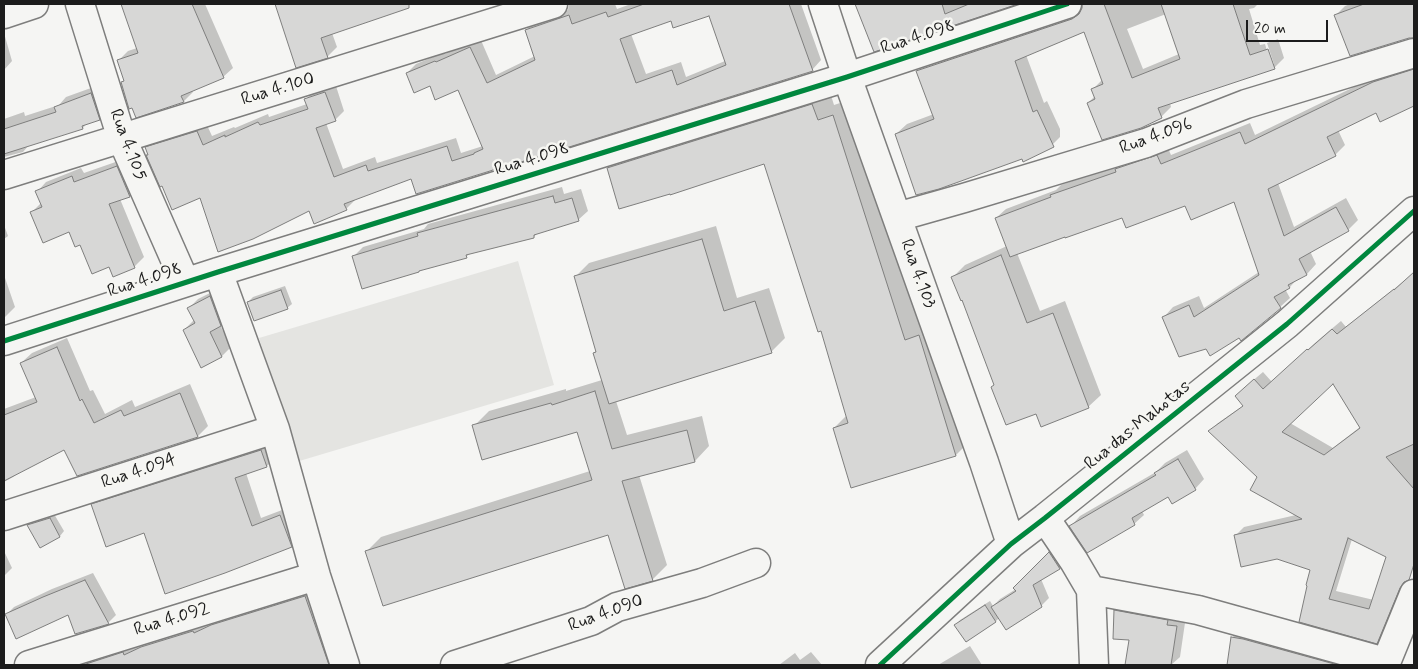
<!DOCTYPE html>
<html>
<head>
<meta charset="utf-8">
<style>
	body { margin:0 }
	#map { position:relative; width:1418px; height:669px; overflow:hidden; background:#f5f5f3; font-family:Mynerve,sans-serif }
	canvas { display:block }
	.frame { position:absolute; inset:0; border:5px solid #1c1c1c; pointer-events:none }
	.scale { position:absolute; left:1246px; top:20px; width:82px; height:22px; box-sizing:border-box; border:2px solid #1c1c1c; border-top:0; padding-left:6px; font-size:15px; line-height:18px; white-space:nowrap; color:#1c1c1c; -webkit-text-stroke:4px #f6f6f2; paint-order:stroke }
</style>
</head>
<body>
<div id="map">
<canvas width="1418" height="669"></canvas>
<div class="frame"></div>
<div class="scale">20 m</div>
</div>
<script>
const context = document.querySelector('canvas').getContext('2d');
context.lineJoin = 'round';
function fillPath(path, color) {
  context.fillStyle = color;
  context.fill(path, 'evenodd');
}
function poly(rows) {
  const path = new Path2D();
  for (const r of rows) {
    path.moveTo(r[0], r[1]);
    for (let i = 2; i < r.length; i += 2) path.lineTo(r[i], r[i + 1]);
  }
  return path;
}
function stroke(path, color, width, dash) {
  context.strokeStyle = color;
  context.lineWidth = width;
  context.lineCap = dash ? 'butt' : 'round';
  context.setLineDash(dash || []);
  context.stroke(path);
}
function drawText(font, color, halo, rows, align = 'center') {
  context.font = font + ' Mynerve,sans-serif';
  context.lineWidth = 5;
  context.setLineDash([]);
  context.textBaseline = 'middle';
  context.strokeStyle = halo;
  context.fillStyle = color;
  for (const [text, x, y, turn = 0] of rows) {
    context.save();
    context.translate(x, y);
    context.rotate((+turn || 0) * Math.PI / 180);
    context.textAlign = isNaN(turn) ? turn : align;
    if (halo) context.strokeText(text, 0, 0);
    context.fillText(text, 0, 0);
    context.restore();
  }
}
const green = poly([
	[518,261,554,385,296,462,259,338]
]);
const shadow = poly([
	[122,4,205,4,233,68,223,77,192,90,193,92,184,101,122,82,125,80,118,61,128,51,137,48],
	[277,4,385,4,387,8,332,33,337,47,327,57,297,66],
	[569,4,615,4,617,9,631,4,801,4,821,60,812,70,521,158,412,177,355,199,355,200,346,209,310,209,201,196,149,155,147,148,156,139,206,123,212,136,234,127,235,128,268,114,269,117,307,104,306,99,315,90,335,83,344,111,335,120,326,123,343,169,375,157,377,163,456,138,461,153,483,146,458,89,430,85,407,73,416,64,445,52,445,54,480,38,496,75,535,56,526,30,535,21,568,10],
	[710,14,725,61,686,77,681,62,646,74,631,34,672,19],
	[871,4,1014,4,875,50,861,14],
	[1083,4,1258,4,1254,8,1249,9,1260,45,1265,44,1271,64,1274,64,1267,43,1278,39,1284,58,1274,68,1170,103,1171,107,1161,117,1088,103,1095,96,1092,90,1103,79,1085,31,1026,55,1044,103,1047,101,1060,129,1060,137,1050,147,1023,158,896,134,907,124,934,114,917,71,927,61,1083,9],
	[1166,14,1179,54,1143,69,1127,29],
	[1350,4,1414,4,1414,37,1409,37,1336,15,1345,6],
	[4,33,12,61,4,70],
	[1414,63,1414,105,1381,120,1377,111,1338,130,1345,145,1335,155,1278,183,1294,227,1346,198,1358,220,1348,230,1310,251,1316,264,1307,274,1298,278,1290,287,1285,289,1290,298,1280,307,1239,336,1207,347,1164,317,1173,307,1199,296,1204,308,1259,272,1234,201,1186,204,1123,217,1017,253,1040,311,1065,301,1101,395,1088,407,1037,412,995,384,963,299,952,278,965,265,1007,246,996,218,1006,209,1056,190,1061,185,1121,164,1167,146,1171,155,1250,123,1255,135,1383,73],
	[102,84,109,108,99,119,87,123,83,128,29,145,23,152,4,157,4,119,24,112,25,116,59,105,66,97],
	[829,89,834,105,849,100,972,439,956,455,834,428,847,415,822,329,765,163,608,168,624,152],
	[127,158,139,186,130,196,120,199,144,257,134,267,110,265,80,244,69,231,32,212,41,203,37,192,46,182,81,168,84,173],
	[562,187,564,194,581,189,588,211,578,220,537,233,534,237,470,253,466,257,354,256,363,247,424,229,428,224],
	[4,225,8,236,4,239],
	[716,226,737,298,769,288,785,338,771,352,616,401,627,435,702,416,709,446,695,461,639,475,667,565,652,580,609,534,367,551,381,537,590,471,578,431,474,426,489,411,566,389,566,391,602,380,594,353,597,350,575,277,589,263],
	[1414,273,1414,553,1408,578,1385,634,1377,642,1300,621,1312,569,1236,535,1244,527,1296,515,1259,476,1210,431,1218,423,1244,405,1244,388,1263,372,1272,382,1316,342,1341,321,1346,327],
	[1334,382,1360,427,1333,448,1290,423],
	[1352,539,1388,556,1374,600,1336,591],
	[4,275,15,307,4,318],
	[285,286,292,304,287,308,248,302,253,297],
	[220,288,230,316,220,325,231,347,222,356,202,366,184,330,194,320,189,308,198,299],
	[67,338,90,391,93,390,105,414,132,400,135,407,190,384,208,426,198,436,78,474,64,448,18,473,13,477,4,482,4,409,36,397,21,363,32,353],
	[271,441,276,457,267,466,246,473,261,518,290,507,301,537,291,546,145,532,92,505,102,495],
	[1187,450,1204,479,1195,489,1169,495,1142,511,1144,515,1134,524,1071,526,1080,516,1156,472,1165,463],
	[54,514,64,531,60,536,40,546,29,525,33,521],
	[1058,545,1067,560,1060,568,1041,579,1049,598,1041,606,999,618,996,621,956,625,960,620,990,601,993,606,1000,599,1016,589,1015,588],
	[4,551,12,568,4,576],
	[93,573,116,615,108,623,76,633,68,614,7,614,14,607,52,589],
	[315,586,344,665,61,665],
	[1125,601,1186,616,1180,657,1171,665,1126,665,1130,639,1116,611],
	[1240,629,1329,652,1326,665,1229,665,1232,638],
	[970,646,982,665,938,665],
	[811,652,822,665,779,665,795,653,800,660]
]);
const building = poly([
	[121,4,192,4,224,78,181,96,184,102,136,118,132,108,129,109,121,82,124,81,117,60,138,53,121,4],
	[275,4,409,4,409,8,321,38,328,58,296,68,275,4],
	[644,4,789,4,813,71,521,162,520,160,490,171,416,194,411,179,344,204,347,210,314,224,309,211,253,239,218,252,200,198,172,210,162,186,160,187,146,155,148,155,145,147,197,131,203,145,225,135,225,137,258,122,260,125,308,109,304,99,325,92,336,121,316,128,334,177,366,165,368,171,447,146,452,161,474,154,474,153,483,149,458,90,435,100,430,86,414,93,406,73,435,61,436,62,470,47,487,83,535,60,525,30,569,15,572,24,606,12,608,17,644,4],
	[709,16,726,65,677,85,672,70,636,83,620,39,671,21,673,28,709,16],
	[855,4,942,4,945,14,969,4,1018,4,874,52,855,4],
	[1082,4,1104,4,1132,78,1180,59,1161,4,1233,4,1250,55,1268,49,1275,69,1158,108,1162,118,1141,128,1102,140,1087,103,1095,99,1091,89,1103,84,1084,32,1015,61,1033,112,1037,110,1054,147,1023,162,1022,159,939,189,916,195,895,134,934,119,916,71,1072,19,1079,14,1082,8,1082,4],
	[1364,4,1414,4,1414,38,1409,38,1350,56,1334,15,1364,4],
	[1414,69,1414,106,1380,122,1376,113,1327,137,1336,156,1268,189,1284,236,1336,207,1349,231,1299,259,1307,275,1288,285,1290,288,1274,297,1281,308,1241,341,1239,338,1210,356,1206,349,1179,357,1162,317,1189,305,1194,317,1259,275,1234,202,1191,220,1185,206,1126,228,1122,218,1065,238,1065,237,1010,257,995,218,1051,197,1050,195,1116,172,1115,169,1157,155,1161,164,1240,132,1245,144,1373,82,1414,69],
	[91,93,100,120,82,126,83,129,4,154,4,129,56,112,54,107,91,93],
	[812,104,818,120,833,115,905,340,919,335,956,456,851,488,833,428,848,423,821,331,818,332,764,164,670,195,670,194,619,209,607,168,812,104],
	[117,166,130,197,109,204,135,268,113,277,109,267,92,274,80,245,75,247,69,232,43,243,30,212,42,207,35,191,72,176,74,182,117,166],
	[553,196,555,203,572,198,579,221,534,235,534,238,466,255,467,258,419,271,419,272,362,289,352,256,418,236,417,233,553,196],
	[702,239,724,311,755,301,772,353,609,404,593,353,596,352,574,276,702,239],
	[1001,255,1027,323,1053,313,1089,408,1041,427,1036,414,1006,425,991,387,994,385,962,300,961,301,951,277,1001,255],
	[1414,272,1414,444,1386,457,1414,489,1414,564,1409,580,1404,582,1400,588,1377,644,1299,622,1307,586,1306,585,1310,570,1277,559,1241,567,1234,535,1302,519,1250,490,1257,477,1208,431,1243,406,1235,396,1254,379,1263,389,1307,349,1308,350,1332,329,1337,334,1394,289,1394,290,1414,272],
	[1333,384,1360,428,1324,455,1282,432,1333,384],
	[1348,538,1386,557,1369,609,1329,599,1348,538],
	[281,290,288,309,254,321,247,302,281,290],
	[210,296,221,326,210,332,222,357,201,368,183,330,195,323,187,308,210,296],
	[57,347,80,401,82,399,94,423,121,410,124,416,180,393,198,437,77,476,64,450,4,481,4,415,37,402,20,363,57,347],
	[595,391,612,449,687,430,695,462,622,481,653,581,625,589,608,535,383,606,365,551,592,480,577,432,482,460,472,425,551,403,552,405,595,391],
	[261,450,267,467,235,478,252,526,280,515,292,547,225,573,165,594,144,533,106,547,91,504,261,450],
	[1178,459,1196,490,1172,504,1168,497,1132,518,1135,525,1087,553,1069,526,1156,475,1154,473,1178,459],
	[50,518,60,537,40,548,27,525,50,518],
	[1049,552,1060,569,1033,585,1042,607,1006,630,991,607,1016,591,1013,588,1049,552],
	[85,580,109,624,75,634,68,615,16,639,5,614,43,597,85,580],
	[305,596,329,665,87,665,86,664,123,652,124,655,141,647,193,631,194,633,211,625,305,596],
	[985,605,996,622,966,642,954,625,985,605],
	[1114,610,1168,620,1167,625,1177,626,1171,665,1125,665,1129,640,1113,639,1114,610],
	[1231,637,1243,639,1338,665,1227,665,1231,637]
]);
const minor = poly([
	[80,4,122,139,185,282],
	[823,4,847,77,984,462,1011,544],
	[4,14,34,4],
	[4,175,553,4],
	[897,217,964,198,1146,143,1246,104,1414,53],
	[218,272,275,429,316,576,345,665],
	[4,341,218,272,847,77,1067,4],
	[4,516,275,429],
	[1045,518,1074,561,1091,590,1094,665],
	[1091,590,1198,610,1385,662],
	[29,665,316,576],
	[455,665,591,621,617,607,702,583,756,563],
	[880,665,1011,544,1045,518,1287,324,1414,211],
	[1385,665,1414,594]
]);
const cycleway = poly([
	[4,341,218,272,847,77,1067,4],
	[880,665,1011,544,1045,518,1287,324,1414,211]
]);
const streetNames = [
	["Rua 4.098",918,38,-18],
	["Rua 4.100",278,90,-17],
	["Rua 4.096",1156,137,-20],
	["Rua 4.105",127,145,69],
	["Rua 4.098",532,160,-17],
	["Rua 4.103",917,274,70],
	["Rua 4.098",145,281,-18],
	["Rua das Mahotas",1138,426,-39],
	["Rua 4.094",139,472,-18],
	["Rua 4.090",606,614,-20],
	["Rua 4.092",172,620,-17]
];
fillPath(green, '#e4e4e1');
fillPath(shadow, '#0003');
fillPath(building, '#d7d7d6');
stroke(building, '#7e7e7d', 1);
stroke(minor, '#7e7e7d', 31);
stroke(minor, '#f5f5f3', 28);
stroke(cycleway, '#00873e', 5);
drawText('18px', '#1c1c1c', '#f6f6f2', streetNames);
</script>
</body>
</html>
